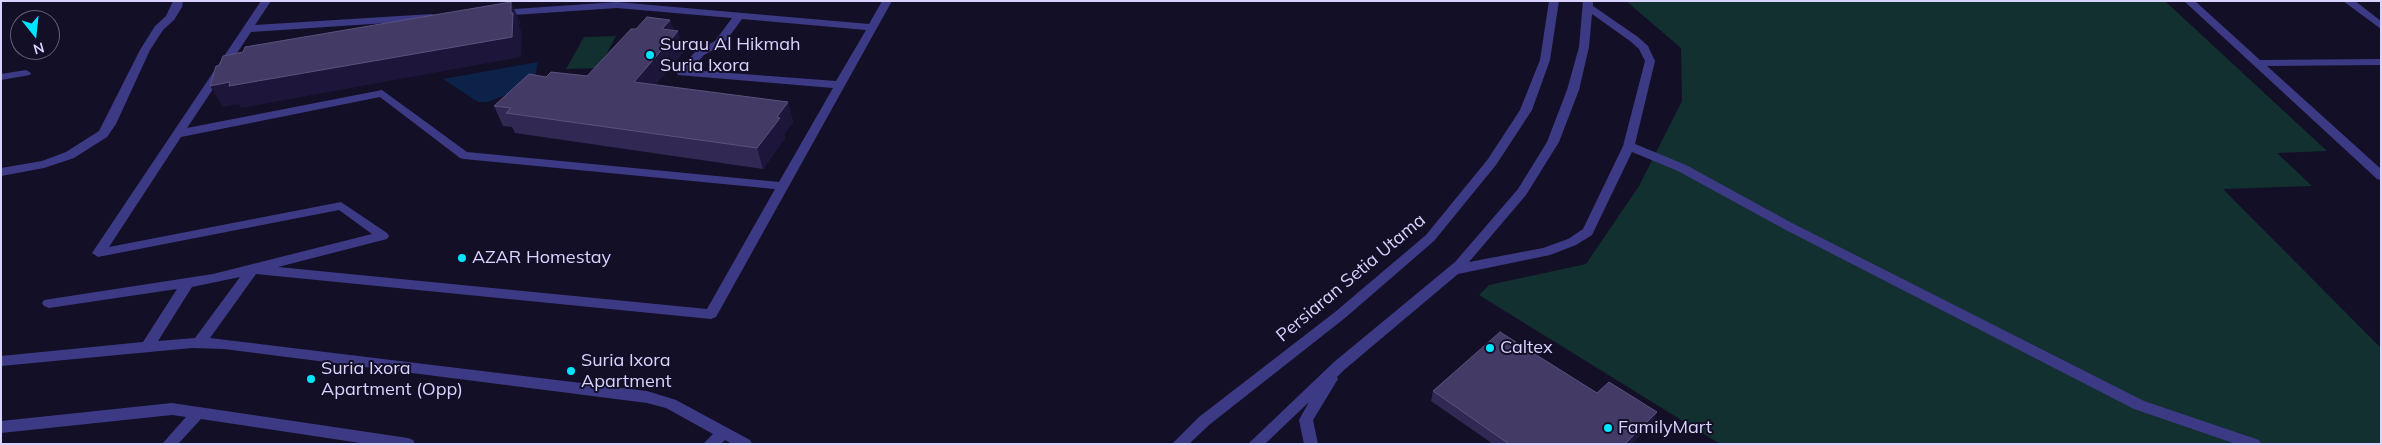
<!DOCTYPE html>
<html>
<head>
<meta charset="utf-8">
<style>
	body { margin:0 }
	#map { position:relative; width:2382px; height:445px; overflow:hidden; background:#130f26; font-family:Mulish,sans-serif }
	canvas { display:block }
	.frame { position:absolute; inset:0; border:2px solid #d9d4ff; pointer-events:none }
	.north { position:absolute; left:10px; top:10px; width:50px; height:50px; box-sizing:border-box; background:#130f26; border:1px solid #625e7d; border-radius:50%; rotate:164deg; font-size:14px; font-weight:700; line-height:20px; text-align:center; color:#d9d4ff }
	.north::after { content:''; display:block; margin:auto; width:18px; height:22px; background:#00e5ff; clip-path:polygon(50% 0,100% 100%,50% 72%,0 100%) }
</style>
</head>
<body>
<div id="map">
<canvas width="2382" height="445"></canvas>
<div class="frame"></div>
<div class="north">N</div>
</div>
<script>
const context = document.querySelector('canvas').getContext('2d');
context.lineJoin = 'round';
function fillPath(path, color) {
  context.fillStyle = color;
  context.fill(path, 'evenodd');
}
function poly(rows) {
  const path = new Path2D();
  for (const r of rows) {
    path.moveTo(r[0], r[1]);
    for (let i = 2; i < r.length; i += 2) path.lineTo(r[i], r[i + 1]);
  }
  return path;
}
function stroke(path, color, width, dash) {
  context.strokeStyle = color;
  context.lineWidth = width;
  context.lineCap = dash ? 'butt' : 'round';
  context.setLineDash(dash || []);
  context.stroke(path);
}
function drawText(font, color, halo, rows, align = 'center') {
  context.font = font + ' Mulish,sans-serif';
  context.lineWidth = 4;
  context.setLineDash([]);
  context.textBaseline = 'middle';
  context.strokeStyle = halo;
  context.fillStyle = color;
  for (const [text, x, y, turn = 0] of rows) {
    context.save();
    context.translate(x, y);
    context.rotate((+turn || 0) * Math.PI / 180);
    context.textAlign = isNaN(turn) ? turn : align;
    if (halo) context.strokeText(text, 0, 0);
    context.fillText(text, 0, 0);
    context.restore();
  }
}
const green = poly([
	[1626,1,2165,1,2327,151,2277,153,2312,186,2223,189,2381,348,2381,444,1720,444,1479,295,1489,285,1586,264,1639,186,1682,101,1681,48],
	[616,36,599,68,566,69,584,37]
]);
const water = poly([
	[538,62,534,83,488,102,478,102,443,79]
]);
const minor = poly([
	[173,1,183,1,182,7,174,20,163,30,150,50,116,124,107,137,74,158,44,168,1,176,1,168,42,161,66,152,99,131,140,50,155,26,166,16,173,1],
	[261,1,271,1,255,25,432,14,437,17,432,20,251,32,187,128,382,90,467,152,779,182,833,88,678,75,677,73,678,71,696,51,715,41,732,18,617,8,499,16,494,13,499,10,617,2,869,24,882,1,892,1,716,317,711,319,256,274,210,338,647,391,676,400,750,440,752,444,732,444,725,440,721,444,703,444,713,434,666,408,647,403,224,349,192,348,1,366,1,356,143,342,177,289,49,308,44,306,42,303,44,300,213,274,372,234,339,210,98,257,92,253,261,1],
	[742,19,866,30,836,81,690,70,704,55,723,45,742,19],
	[380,97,460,158,464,159,775,189,707,309,278,267,387,239,389,236,387,233,341,202,109,247,181,137,380,97],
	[240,277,195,338,158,341,192,287,240,277],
	[1549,1,1559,1,1550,60,1532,110,1496,165,1434,241,1345,318,1209,425,1189,444,1172,444,1199,417,1335,312,1426,235,1488,159,1520,110,1540,60,1549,1],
	[1583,1,1593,1,1593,6,1638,37,1648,46,1655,61,1635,144,1686,165,1792,223,2144,401,2259,440,2261,444,2236,444,2134,409,1784,229,1678,171,1632,152,1592,235,1576,245,1550,255,1458,274,1344,370,1337,377,1338,379,1313,420,1318,444,1304,444,1299,420,1309,402,1265,444,1248,444,1334,362,1455,262,1518,189,1547,142,1567,90,1579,47,1583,1],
	[1592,14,1630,41,1639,49,1645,61,1623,146,1583,229,1568,239,1543,248,1469,262,1526,195,1559,142,1579,90,1589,47,1592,14],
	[2184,1,2195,1,2260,60,2381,59,2381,65,2267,66,2381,169,2381,180,2377,179,2184,1],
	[2343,1,2355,1,2381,21,2381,29,2343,1],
	[26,70,31,73,30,75,1,80,1,74,26,70],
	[172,403,408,438,413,440,415,444,367,444,201,419,178,444,162,444,186,417,172,415,1,433,1,421,172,403]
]);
const wall = poly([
	[670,20,674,31,684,51,655,85,788,102,793,122,784,134,785,138,763,169,515,133,512,127,503,126,494,106,546,77,587,76,636,29],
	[1433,391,1597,393,1657,412,1653,422,1631,444,1493,444,1431,401]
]);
const shadedWall = poly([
	[511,2,520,22,519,27,522,33,521,57,241,108,239,104,223,107,210,86,511,13],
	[670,20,675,35,678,31,684,51,641,102,634,82,662,29],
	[788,102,793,122,784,134,785,138,763,169,757,148,777,117],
	[1657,412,1653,422,1631,444,1625,444]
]);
const building = poly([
	[511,2,511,13,513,13,512,37,229,86,230,82,210,86,216,66,219,66,223,56,243,52,245,47,511,2],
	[647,17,670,20,662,29,678,31,634,82,788,102,777,117,780,118,757,148,506,113,511,108,494,106,529,74,546,77,551,72,587,76,631,29,636,29,647,17],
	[1500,332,1597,393,1609,382,1657,412,1625,444,1509,444,1433,391,1500,332]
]);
const markers = [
	[650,55,5,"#00e5ff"],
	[462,258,5,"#00e5ff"],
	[1490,348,5,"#00e5ff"],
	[571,371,5,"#00e5ff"],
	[311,379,5,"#00e5ff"],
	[1608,428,5,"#00e5ff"]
];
const poiNames = [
	["Surau Al Hikmah",660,45],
	["Suria Ixora",660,66],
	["AZAR Homestay",472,258],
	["Caltex",1500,348],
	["Suria Ixora",581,361],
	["Apartment",581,382],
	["Suria Ixora",321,369],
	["Apartment (Opp)",321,390],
	["FamilyMart",1618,428]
];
const streetNames = [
	["Persiaran Setia Utama",1351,278,-40]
];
fillPath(green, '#12302f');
fillPath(water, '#0c2248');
fillPath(minor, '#3d3a85');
fillPath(wall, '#312854');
fillPath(shadedWall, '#1d163a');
fillPath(building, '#433a66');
stroke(building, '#5a527e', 1);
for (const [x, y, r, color] of markers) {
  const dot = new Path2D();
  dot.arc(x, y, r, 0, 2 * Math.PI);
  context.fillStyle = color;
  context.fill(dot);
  stroke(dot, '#130f26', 2);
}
drawText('18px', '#d9d4ff', '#130f26', poiNames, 'left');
drawText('18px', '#d9d4ff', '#130f26', streetNames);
</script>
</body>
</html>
